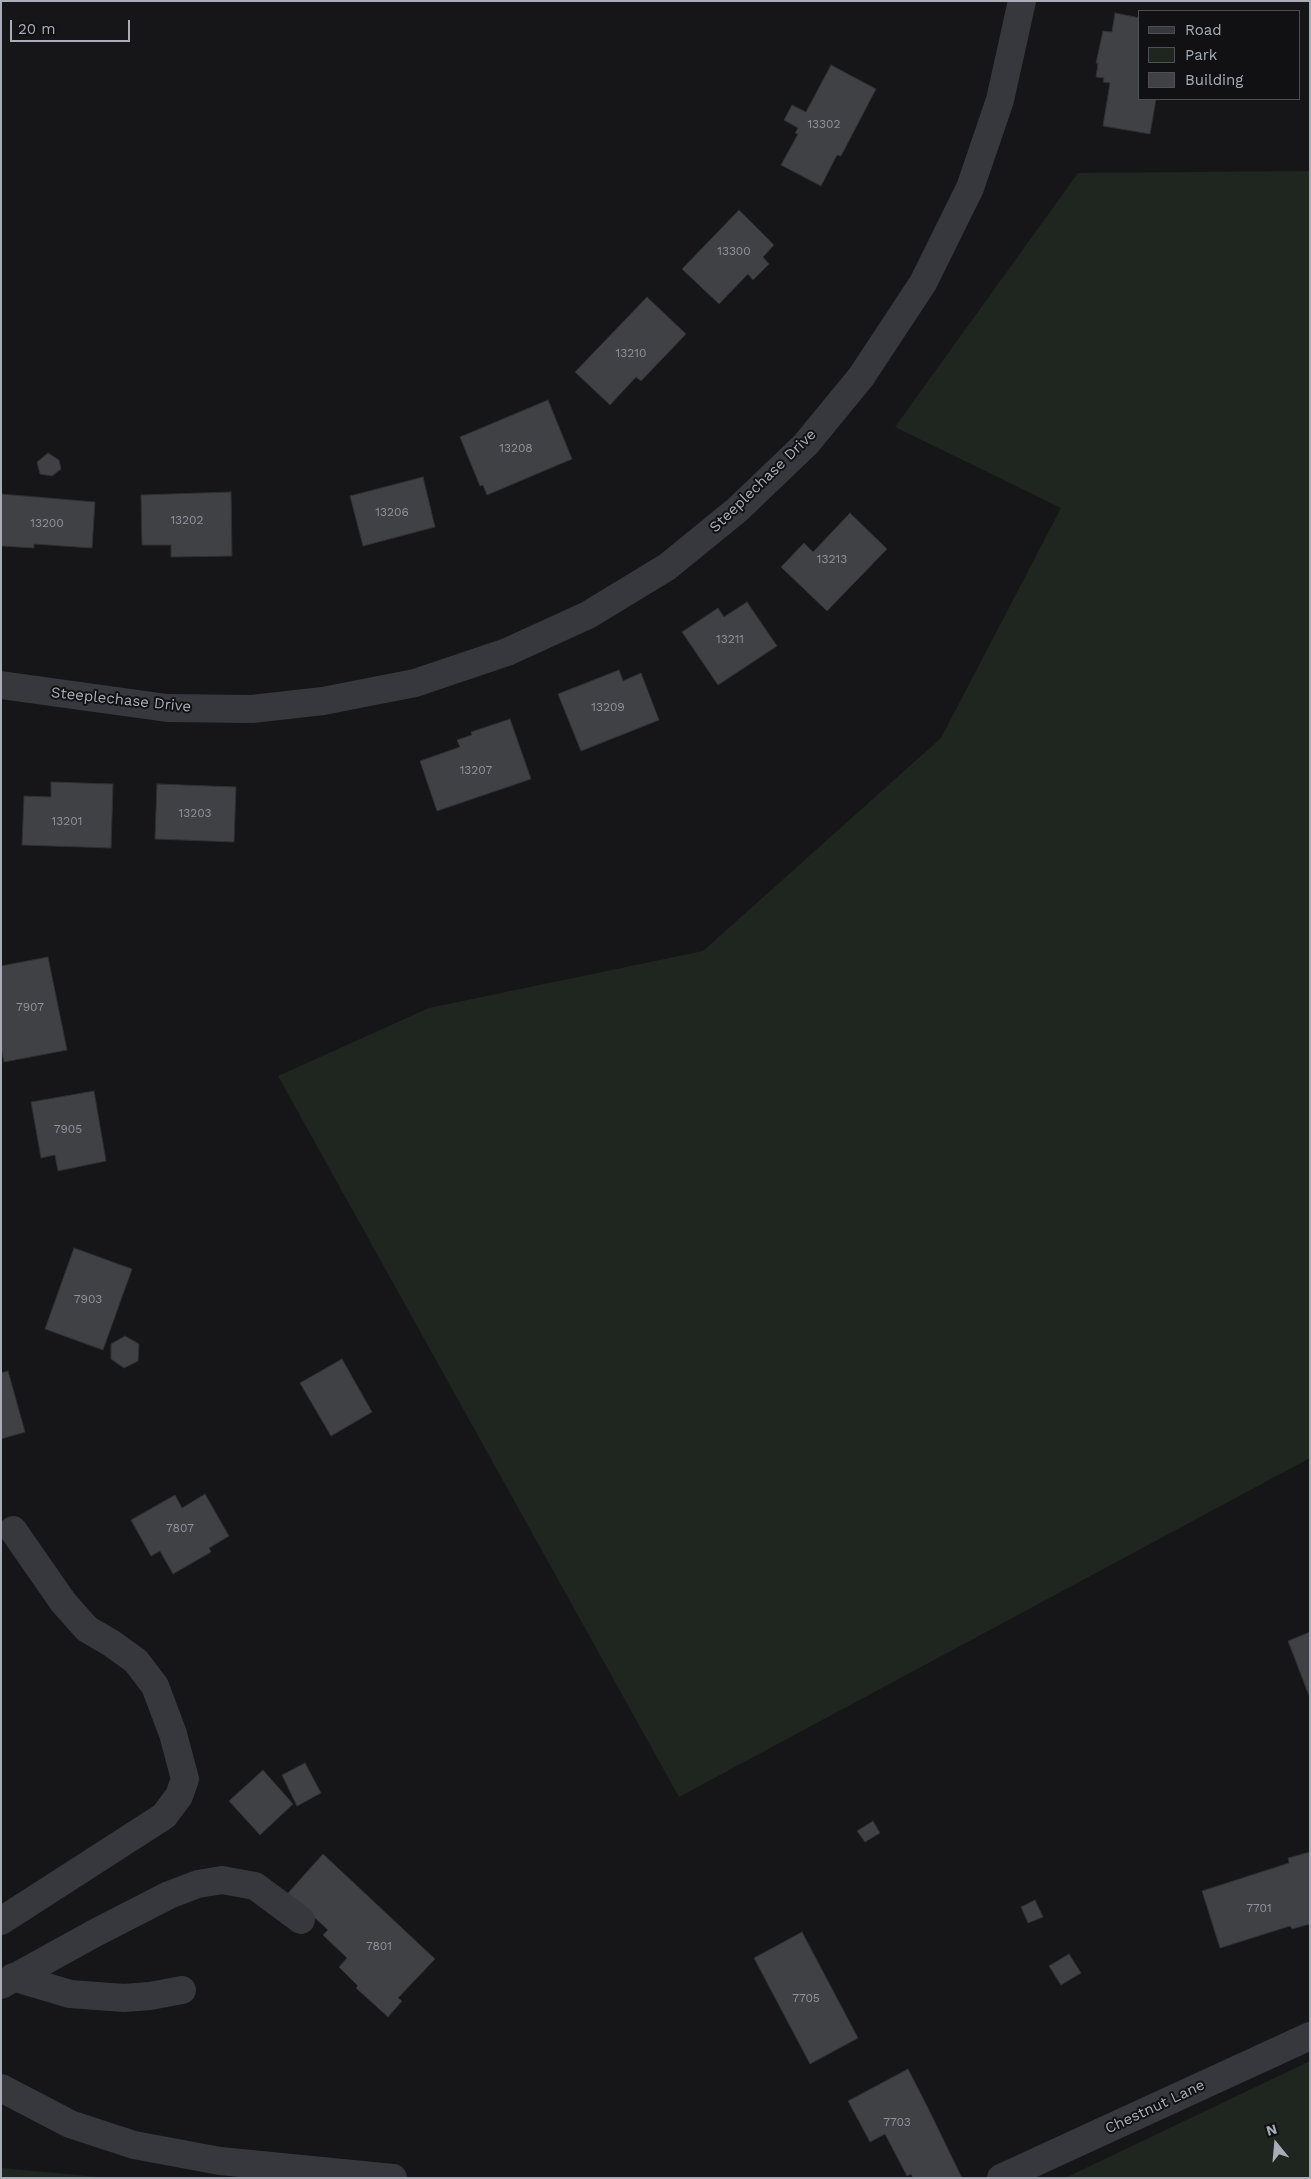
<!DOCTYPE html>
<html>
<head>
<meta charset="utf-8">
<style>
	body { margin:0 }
	#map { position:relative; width:1311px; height:2179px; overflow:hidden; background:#161618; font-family:"Work Sans",sans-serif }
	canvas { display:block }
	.frame { position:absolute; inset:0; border:2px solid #a8adb8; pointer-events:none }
	.legend { position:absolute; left:1138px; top:10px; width:162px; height:90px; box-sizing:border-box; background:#111113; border:1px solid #4d4f55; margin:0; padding:6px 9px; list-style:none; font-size:15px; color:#a8adb8 }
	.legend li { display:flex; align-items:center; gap:10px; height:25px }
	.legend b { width:25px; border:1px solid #4d4f55 }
	.north { position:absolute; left:1251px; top:2119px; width:50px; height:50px; -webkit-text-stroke:4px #111113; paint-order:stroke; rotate:343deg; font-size:14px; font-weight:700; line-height:20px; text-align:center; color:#a8adb8 }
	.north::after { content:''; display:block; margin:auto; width:18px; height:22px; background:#a8adb8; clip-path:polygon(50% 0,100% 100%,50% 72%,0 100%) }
	.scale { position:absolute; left:10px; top:20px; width:120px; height:22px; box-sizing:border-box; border:2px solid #a8adb8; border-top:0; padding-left:6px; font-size:15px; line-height:18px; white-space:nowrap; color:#a8adb8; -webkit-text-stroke:4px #111113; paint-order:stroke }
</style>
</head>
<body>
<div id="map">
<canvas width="1311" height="2179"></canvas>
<div class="frame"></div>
<ul class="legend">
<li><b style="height:6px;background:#37383d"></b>Road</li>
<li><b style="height:14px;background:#1e261f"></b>Park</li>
<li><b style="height:14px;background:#404145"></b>Building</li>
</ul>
<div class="north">N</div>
<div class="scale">20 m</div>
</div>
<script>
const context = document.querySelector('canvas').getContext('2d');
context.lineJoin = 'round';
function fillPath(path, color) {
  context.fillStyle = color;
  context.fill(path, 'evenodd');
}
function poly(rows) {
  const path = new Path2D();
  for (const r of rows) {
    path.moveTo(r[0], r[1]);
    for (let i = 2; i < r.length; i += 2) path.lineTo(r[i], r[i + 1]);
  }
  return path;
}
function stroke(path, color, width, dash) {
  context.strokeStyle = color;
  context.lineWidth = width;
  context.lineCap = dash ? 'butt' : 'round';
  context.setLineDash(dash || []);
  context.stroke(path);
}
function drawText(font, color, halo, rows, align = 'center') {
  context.font = font + ' "Work Sans",sans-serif';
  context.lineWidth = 4;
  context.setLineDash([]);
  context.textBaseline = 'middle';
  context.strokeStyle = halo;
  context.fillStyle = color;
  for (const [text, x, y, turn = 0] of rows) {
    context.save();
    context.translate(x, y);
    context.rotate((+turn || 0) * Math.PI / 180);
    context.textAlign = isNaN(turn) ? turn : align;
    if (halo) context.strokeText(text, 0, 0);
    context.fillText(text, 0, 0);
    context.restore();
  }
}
const green = poly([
	[1310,171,1310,1458,679,1797,278,1076,429,1008,703,951,941,738,1061,508,895,427,1078,173],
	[1310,2061,1310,2178,1065,2178],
	[1,2168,110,2178,1,2178]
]);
const building = poly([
	[1115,13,1140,18,1140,99,1156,99,1150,134,1103,126,1110,83,1103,82,1104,78,1096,77,1098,63,1096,63,1103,31,1112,32,1115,13],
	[831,65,876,89,841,156,837,155,821,186,781,165,798,134,795,133,798,128,784,120,792,105,806,112,831,65],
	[739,210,774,245,763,257,769,264,753,280,748,274,719,304,682,269,739,210],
	[647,297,686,334,641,381,636,377,610,405,575,372,647,297],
	[548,400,572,459,487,495,483,485,480,486,460,437,548,400],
	[48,453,59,460,61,469,52,476,40,474,37,462,48,453],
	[423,477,435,527,363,546,350,496,423,477],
	[231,492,232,556,171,557,171,545,142,545,141,495,231,492],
	[1,494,95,502,92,548,34,544,34,548,1,546,1,494],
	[850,513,887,549,827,611,781,567,804,543,813,552,850,513],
	[747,602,777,646,718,685,682,632,718,608,724,617,747,602],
	[619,670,623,681,641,673,659,720,581,751,558,694,619,670],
	[510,719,531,779,437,811,420,761,460,747,457,740,472,735,471,732,510,719],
	[51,782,113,784,111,848,22,845,24,796,51,797,51,782],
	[157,784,236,787,234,842,155,839,157,784],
	[48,957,67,1050,4,1062,1,1047,1,966,48,957],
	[94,1091,106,1161,58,1171,55,1155,41,1158,31,1102,94,1091],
	[74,1248,132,1269,103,1350,45,1329,74,1248],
	[125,1336,139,1344,138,1361,124,1368,111,1359,111,1344,125,1336],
	[342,1359,372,1412,331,1436,300,1383,342,1359],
	[8,1371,25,1432,1,1439,1,1373,8,1371],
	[205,1494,229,1536,209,1548,211,1552,173,1574,160,1551,151,1556,131,1520,175,1495,182,1508,205,1494],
	[1310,1632,1310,1698,1288,1641,1310,1632],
	[305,1763,321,1793,297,1806,282,1775,305,1763],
	[263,1770,293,1804,260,1835,229,1801,263,1770],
	[873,1821,880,1833,865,1842,857,1831,873,1821],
	[1310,1852,1310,1924,1292,1929,1290,1926,1220,1948,1202,1891,1289,1863,1288,1858,1310,1852],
	[323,1854,435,1959,398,1998,402,2001,388,2017,356,1988,358,1986,339,1967,347,1958,323,1935,328,1930,288,1893,323,1854],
	[1035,1900,1043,1917,1028,1923,1021,1907,1035,1900],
	[802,1932,858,2038,810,2064,754,1958,802,1932],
	[1069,1954,1081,1973,1061,1985,1049,1966,1069,1954],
	[908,2069,929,2110,962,2178,913,2178,911,2174,907,2176,885,2134,870,2142,848,2101,908,2069]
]);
const minor = poly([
	[1,685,167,708,252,709,323,701,415,683,507,652,588,615,667,567,737,510,806,444,861,377,923,283,970,188,1000,100,1022,1],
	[1,1921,164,1816,179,1796,185,1779,173,1734,155,1686,136,1661,111,1643,87,1629,63,1602,13,1530],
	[13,1977,70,1994,124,1998,150,1996,182,1990],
	[1,1985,95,1933,169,1895,198,1884,222,1880,255,1886,301,1920],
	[1001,2178,1310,2036]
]);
const tertiary = poly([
	[1,2088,70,2124,134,2145,220,2161,393,2178]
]);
const numberNames = [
	["13302",824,124],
	["13300",734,251],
	["13210",631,353],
	["13208",516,448],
	["13206",392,512],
	["13202",187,520],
	["13200",47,523],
	["13213",832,559],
	["13211",730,639],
	["13209",608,707],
	["13207",476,770],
	["13203",195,813],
	["13201",67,821],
	["7907",30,1007],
	["7905",68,1129],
	["7903",88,1299],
	["7807",180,1528],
	["7701",1259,1908],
	["7801",379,1946],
	["7705",806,1998],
	["7703",897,2122]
];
const streetNames = [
	["Steeplechase Drive",763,481,-44],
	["Steeplechase Drive",121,700,6],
	["Chestnut Lane",1155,2107,-25]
];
fillPath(green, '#1e261f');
fillPath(building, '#404145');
stroke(building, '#303034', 1);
stroke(minor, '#37383d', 28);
stroke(tertiary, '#37383d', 28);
drawText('12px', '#8e929b', null, numberNames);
drawText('15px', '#a8adb8', '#111113', streetNames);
</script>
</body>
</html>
